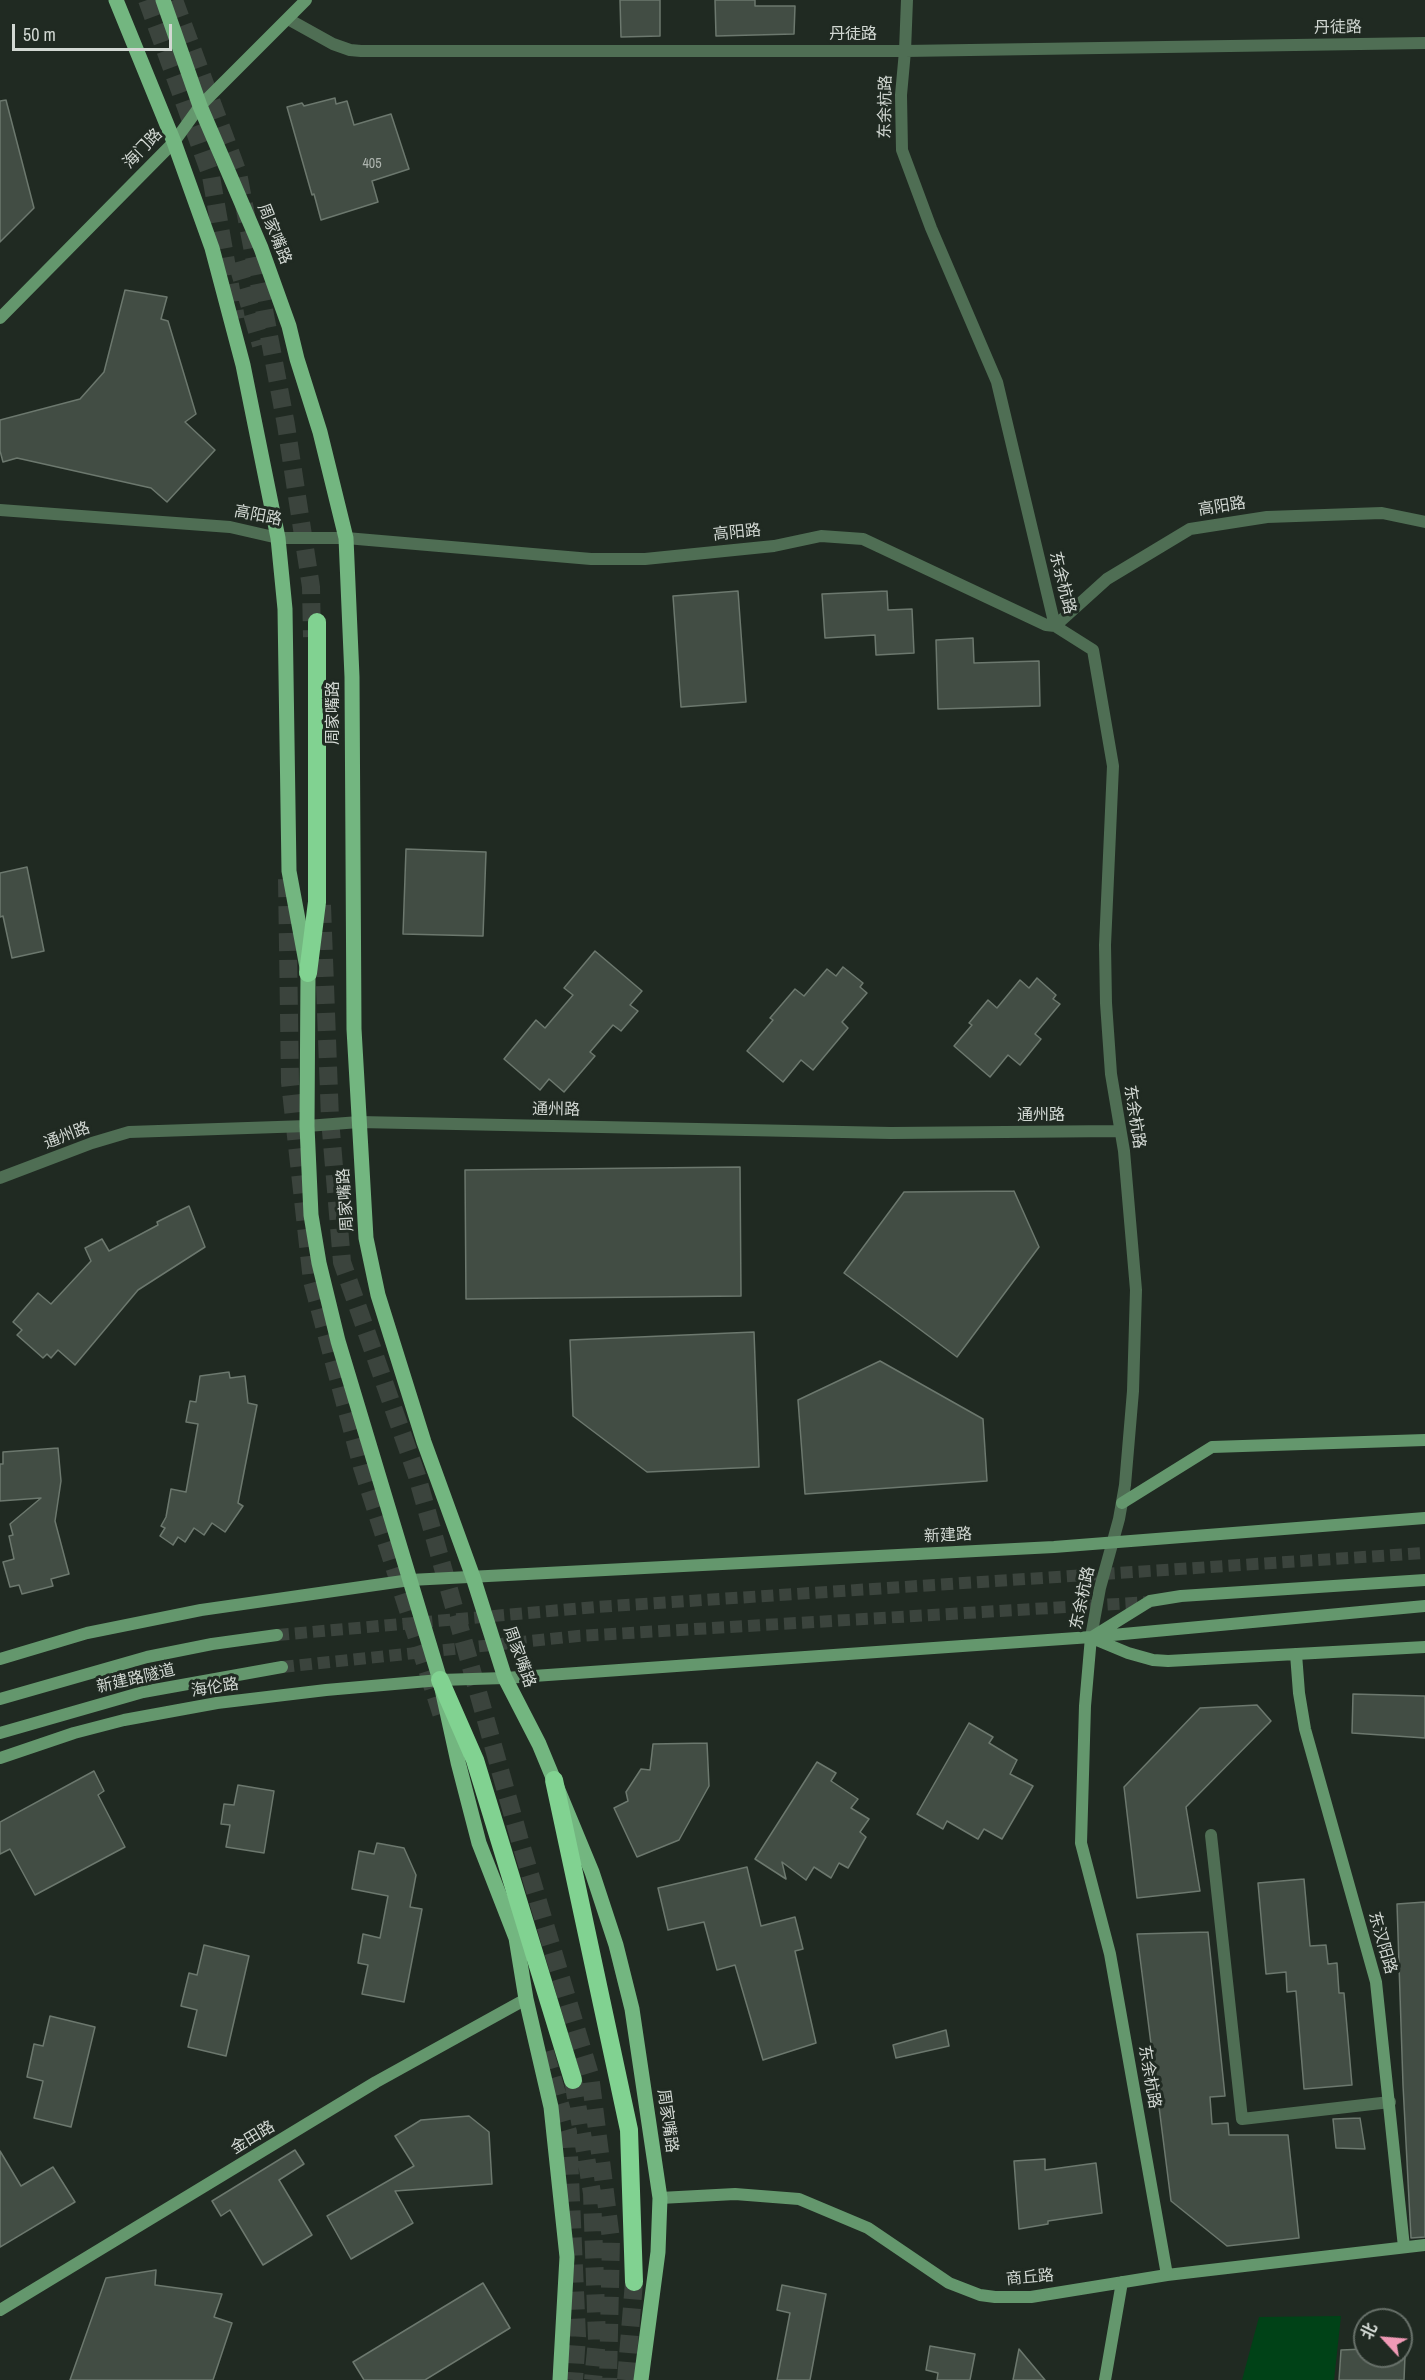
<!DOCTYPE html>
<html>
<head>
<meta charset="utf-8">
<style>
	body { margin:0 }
	#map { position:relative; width:1425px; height:2380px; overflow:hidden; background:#202a22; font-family:"Archivo Narrow","Noto Sans SC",sans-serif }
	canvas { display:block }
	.north { position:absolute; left:1353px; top:2308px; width:60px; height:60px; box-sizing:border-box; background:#202a22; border:2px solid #677069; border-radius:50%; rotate:296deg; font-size:16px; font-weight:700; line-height:24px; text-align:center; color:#d2d8d3 }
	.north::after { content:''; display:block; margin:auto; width:21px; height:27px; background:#f09ab6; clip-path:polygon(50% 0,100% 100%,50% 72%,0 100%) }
	.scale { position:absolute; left:12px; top:24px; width:160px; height:27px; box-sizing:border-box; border:3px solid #d2d8d3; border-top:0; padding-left:8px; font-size:18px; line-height:21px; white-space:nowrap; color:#d2d8d3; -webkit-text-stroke:4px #202a22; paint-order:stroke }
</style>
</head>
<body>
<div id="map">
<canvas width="1425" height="2380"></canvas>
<div class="north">北</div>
<div class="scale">50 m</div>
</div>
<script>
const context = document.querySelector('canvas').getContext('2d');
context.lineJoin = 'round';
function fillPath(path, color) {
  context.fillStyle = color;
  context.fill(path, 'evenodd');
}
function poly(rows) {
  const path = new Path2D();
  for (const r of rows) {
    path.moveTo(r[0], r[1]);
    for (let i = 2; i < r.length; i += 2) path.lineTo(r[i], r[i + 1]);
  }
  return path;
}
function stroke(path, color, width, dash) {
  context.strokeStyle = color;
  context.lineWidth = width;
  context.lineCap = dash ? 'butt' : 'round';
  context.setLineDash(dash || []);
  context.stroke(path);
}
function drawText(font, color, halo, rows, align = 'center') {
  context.font = font + ' "Archivo Narrow","Noto Sans SC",sans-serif';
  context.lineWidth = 6;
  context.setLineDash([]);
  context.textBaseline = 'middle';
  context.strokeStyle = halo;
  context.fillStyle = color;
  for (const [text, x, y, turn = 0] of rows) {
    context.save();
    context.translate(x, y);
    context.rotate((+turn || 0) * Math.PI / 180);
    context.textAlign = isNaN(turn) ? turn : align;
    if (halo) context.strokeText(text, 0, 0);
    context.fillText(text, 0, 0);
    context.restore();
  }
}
const green = poly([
	[1341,2316,1334,2380,1242,2380,1259,2317]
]);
const building = poly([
	[620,0,660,0,660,36,621,37,620,0],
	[715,0,755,0,755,6,795,6,794,34,716,36,715,0],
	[335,98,336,104,347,101,354,125,391,114,409,169,372,181,378,202,321,220,314,194,312,195,287,107,302,103,304,106,335,98],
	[6,100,34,208,0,242,0,101,6,100],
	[125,290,167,297,161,319,168,321,196,414,185,422,215,450,167,502,151,488,17,458,3,462,0,451,0,420,80,399,104,372,125,290],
	[738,591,746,702,681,707,673,596,738,591],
	[887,591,888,610,912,609,914,653,876,655,875,635,825,638,822,594,887,591],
	[973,638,974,663,1039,661,1040,706,938,709,936,640,973,638],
	[406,849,486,852,483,936,403,934,406,849],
	[27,867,44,951,12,958,3,916,0,917,0,873,27,867],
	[595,951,642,991,630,1005,638,1011,621,1031,613,1025,590,1052,595,1056,564,1092,549,1079,540,1090,504,1059,536,1020,545,1028,573,995,564,988,595,951],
	[843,967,863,983,860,987,867,993,842,1022,848,1028,813,1070,801,1060,783,1082,747,1051,773,1020,770,1018,795,989,804,996,827,969,836,976,843,967],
	[1037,978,1056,995,1053,999,1060,1004,1035,1034,1041,1039,1020,1065,1008,1055,990,1077,954,1046,972,1025,969,1023,988,1000,997,1008,1020,980,1029,988,1037,978],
	[740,1167,741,1296,466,1299,465,1170,740,1167],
	[1014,1191,1039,1247,957,1357,844,1273,904,1192,1014,1191],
	[189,1206,205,1247,138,1290,75,1365,58,1350,51,1358,47,1354,43,1358,17,1335,22,1330,13,1322,38,1293,51,1304,91,1261,85,1248,102,1239,109,1251,158,1225,157,1222,189,1206],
	[754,1332,759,1467,647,1472,573,1416,570,1340,754,1332],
	[880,1361,983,1419,987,1481,805,1494,798,1400,880,1361],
	[229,1372,230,1378,245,1376,248,1403,257,1405,238,1503,243,1506,225,1532,212,1523,204,1535,194,1528,185,1542,178,1537,173,1545,160,1536,165,1528,161,1526,166,1517,171,1489,186,1492,198,1424,186,1422,190,1401,196,1402,200,1376,229,1372],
	[58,1448,61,1481,55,1521,69,1574,51,1579,53,1586,22,1594,19,1585,10,1587,3,1562,14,1559,9,1536,13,1535,10,1524,41,1498,0,1501,0,1464,3,1464,3,1452,58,1448],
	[1353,1694,1425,1696,1425,1738,1352,1733,1353,1694],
	[1257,1705,1271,1721,1186,1807,1200,1891,1137,1898,1124,1787,1200,1708,1257,1705],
	[969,1723,993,1737,989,1743,1017,1760,1010,1774,1033,1786,1002,1839,984,1829,978,1839,947,1821,943,1829,917,1814,969,1723],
	[707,1743,709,1786,679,1840,637,1857,614,1808,628,1801,626,1792,641,1769,650,1770,653,1744,707,1743],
	[817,1762,836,1773,831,1781,858,1799,851,1808,869,1819,860,1832,866,1837,848,1868,839,1863,831,1878,814,1867,806,1880,782,1862,786,1879,755,1859,817,1762],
	[94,1771,104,1791,98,1795,125,1847,35,1895,10,1849,0,1854,0,1822,94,1771],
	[238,1785,274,1791,264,1853,226,1847,230,1825,221,1824,224,1804,234,1805,238,1785],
	[377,1843,404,1848,416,1875,410,1907,422,1909,404,2002,362,1994,368,1965,358,1963,363,1934,380,1938,388,1896,352,1889,359,1851,374,1854,377,1843],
	[747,1867,761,1926,795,1917,803,1949,795,1951,816,2043,763,2060,735,1965,717,1970,704,1922,668,1930,658,1888,747,1867],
	[1304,1879,1310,1946,1326,1945,1328,1964,1337,1963,1339,1993,1344,1993,1352,2085,1304,2089,1296,1991,1287,1992,1286,1972,1266,1974,1258,1883,1304,1879],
	[1425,1902,1425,2237,1411,2238,1403,2085,1397,1904,1425,1902],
	[1208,1932,1225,2096,1210,2097,1212,2124,1228,2123,1229,2135,1288,2135,1299,2238,1227,2246,1171,2201,1137,1934,1208,1932],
	[204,1945,249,1956,226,2056,188,2047,197,2010,181,2006,189,1973,197,1975,204,1945],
	[50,2016,95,2027,71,2127,34,2118,43,2081,27,2077,34,2044,43,2046,50,2016],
	[946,2030,949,2046,896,2058,893,2045,946,2030],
	[469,2116,489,2132,492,2184,395,2191,413,2223,351,2259,327,2216,414,2166,395,2136,421,2120,469,2116],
	[1360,2118,1365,2149,1336,2148,1333,2119,1360,2118],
	[295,2150,304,2164,279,2180,312,2235,263,2265,230,2210,221,2216,212,2201,295,2150],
	[0,2151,21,2186,53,2167,75,2202,0,2247,0,2151],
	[1045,2159,1045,2170,1096,2163,1102,2213,1048,2221,1048,2224,1019,2229,1014,2161,1045,2159],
	[156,2270,155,2285,222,2294,214,2317,232,2323,213,2380,70,2380,106,2278,156,2270],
	[483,2283,510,2328,425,2380,364,2380,353,2362,483,2283],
	[782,2285,826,2294,810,2380,777,2380,790,2313,777,2310,782,2285],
	[930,2346,975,2354,970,2380,937,2380,938,2373,926,2370,930,2346],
	[1019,2349,1045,2380,1013,2380,1019,2349],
	[1365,2349,1365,2356,1405,2356,1404,2380,1339,2380,1341,2350,1365,2349]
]);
const secondaryTunnel = poly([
	[277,1635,596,1607,1425,1553],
	[282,1667,578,1636,1151,1602]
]);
const highwayTunnel = poly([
	[147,0,211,176,236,319],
	[174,0,238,173,286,425,311,587,312,637],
	[237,262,261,345],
	[287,879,290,1082,312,1281,362,1467,443,1719],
	[322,905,330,1119,342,1262,417,1476,520,1841,590,2075,611,2239,608,2380],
	[545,2052,568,2132,577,2336,574,2380],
	[573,2080,592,2193,597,2340,593,2380],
	[626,2380,634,2282]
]);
const lane = poly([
	[1211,1835,1242,2119,1390,2102]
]);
const street = poly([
	[907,0,905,51,901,95,902,150,931,228,997,382,1055,626],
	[288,19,333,44,350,50,361,51,905,51,1425,43],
	[0,510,230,527,278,538,346,538,591,559,645,559,774,546,821,536,863,539,1046,625,1055,626,1093,650,1113,766,1105,945,1106,1003,1111,1074,1124,1151,1136,1290,1133,1391,1125,1485,1119,1519,1100,1588,1091,1637],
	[1055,626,1107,579,1190,529,1267,517,1382,513,1425,522],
	[0,1178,92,1143,129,1132,307,1126,359,1122,891,1133,1119,1131]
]);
const secondary = poly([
	[0,318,174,142,200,106,306,0],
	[1122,1503,1212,1447,1425,1440],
	[1091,1637,1085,1706,1081,1843,1110,1954,1167,2275],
	[1092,1637,1150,1601,1181,1596,1425,1580],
	[1092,1638,1128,1653,1153,1660,1168,1661,1425,1647],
	[1296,1654,1299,1693,1305,1729,1376,1982,1404,2247],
	[0,1659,87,1633,201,1610,410,1580,1054,1547,1425,1518],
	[0,1699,147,1657,212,1644,277,1635],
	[0,1733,143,1692,282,1667],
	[0,1758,74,1733,124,1720,217,1703,326,1690,440,1680,505,1678,1091,1637,1425,1606],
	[660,2198,735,2194,799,2199,868,2228,949,2283,980,2295,995,2297,1031,2297,1167,2275,1425,2245],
	[0,2310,376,2082,526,1999],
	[1105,2380,1122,2282]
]);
const primary = poly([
	[116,0,174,142,212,248,243,365,278,538,285,609,289,871,308,973,307,1126,311,1215,319,1263,338,1341,440,1680,458,1762,479,1843,516,1938,526,1999,551,2107,567,2257,560,2380],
	[163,0,200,106,261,248,289,326,297,359,320,432,346,538,352,677,354,1029,366,1238,378,1295,424,1442,473,1577,505,1678,539,1744,592,1872,616,1945,632,2009,660,2198,658,2252,641,2380]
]);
const highway = poly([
	[308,973,317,902,317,622],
	[440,1680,475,1760,573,2080],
	[554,1780,629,2130,634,2282]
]);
const numberNames = [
	["405",372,164]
];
const streetNames = [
	["丹徒路",1338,28,-1],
	["丹徒路",853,35],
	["东余杭路",886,107,-89],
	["海门路",143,149,-46],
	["周家嘴路",274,234,68],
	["高阳路",1222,507,-9],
	["高阳路",258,516,11],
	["高阳路",737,533,-6],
	["东余杭路",1062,583,76],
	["周家嘴路",334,713,-90],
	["通州路",556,1110,1],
	["通州路",1041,1116],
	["东余杭路",1134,1117,81],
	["通州路",67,1136,-21],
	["周家嘴路",346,1200,-94],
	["新建路",948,1536,-3],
	["东余杭路",1083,1598,-78],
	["周家嘴路",519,1657,70],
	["新建路隧道",136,1679,-13],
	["海伦路",215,1688,-9],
	["东汉阳路",1382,1943,74],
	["东余杭路",1149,2077,80],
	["周家嘴路",667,2121,82],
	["金田路",253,2138,-31],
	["商丘路",1030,2278,-5]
];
fillPath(green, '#004217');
fillPath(building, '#424d44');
stroke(building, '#6c786e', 1.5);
stroke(secondaryTunnel, '#3b443d', 12, [12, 6]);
stroke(highwayTunnel, '#3b443d', 18, [18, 9]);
stroke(lane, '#4f6e54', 12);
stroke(street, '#4f6e54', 12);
stroke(secondary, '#64976d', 12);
stroke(primary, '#73b680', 15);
stroke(highway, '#81d291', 18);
drawText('14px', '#aeb5af', null, numberNames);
drawText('16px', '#d2d8d3', '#202a22', streetNames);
</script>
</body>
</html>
